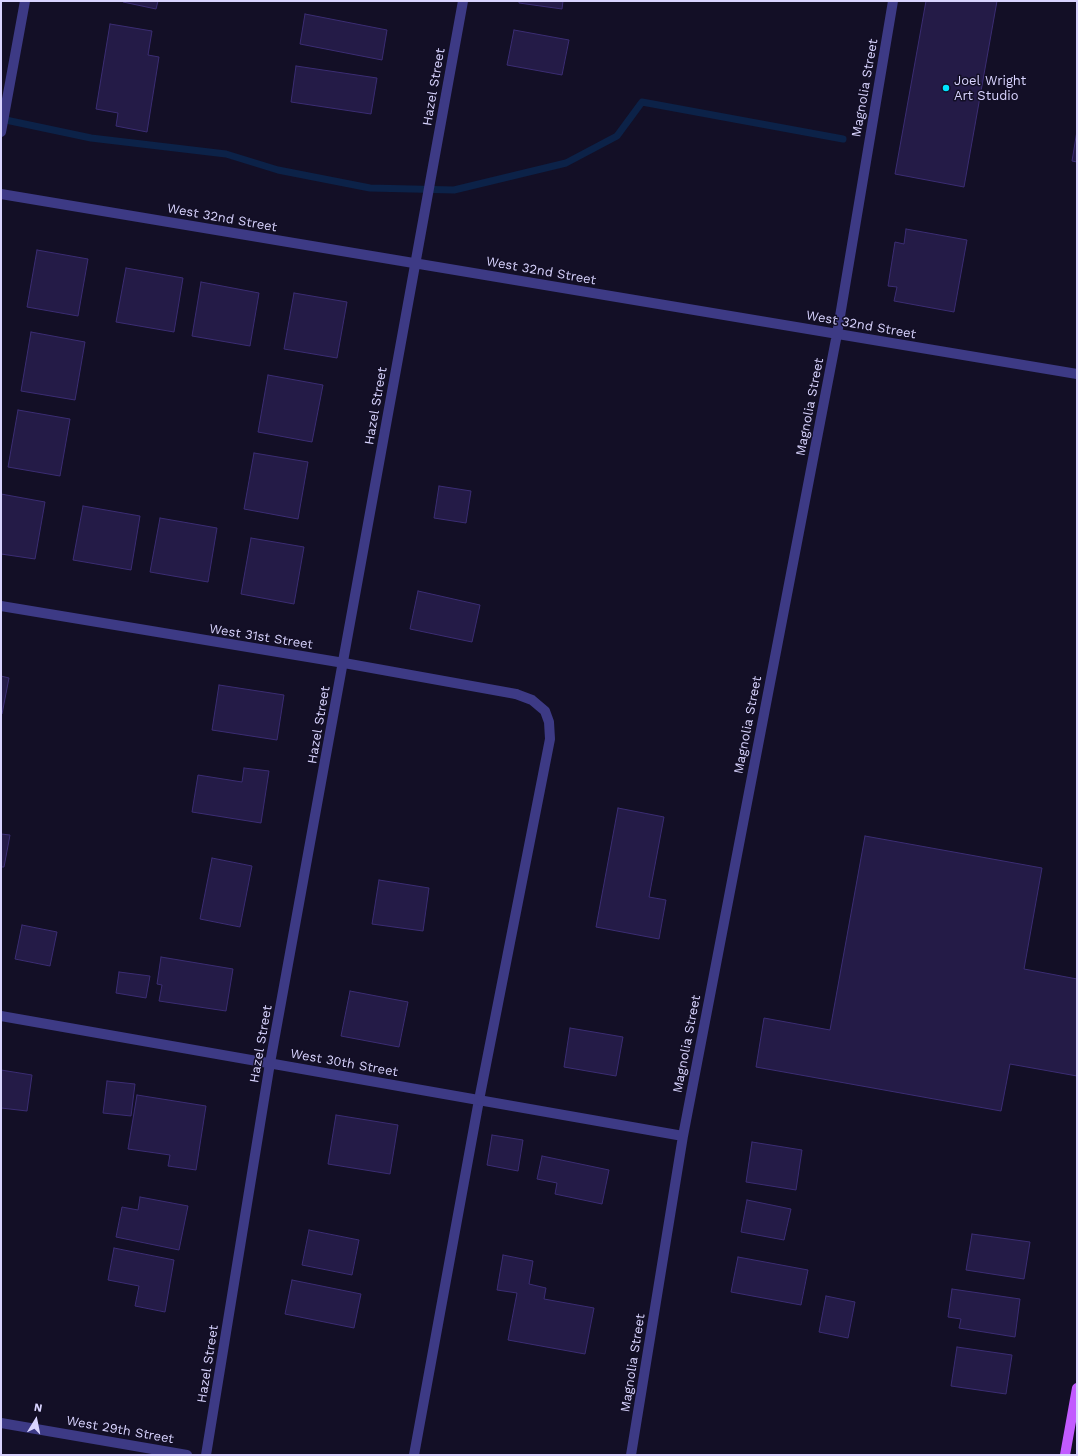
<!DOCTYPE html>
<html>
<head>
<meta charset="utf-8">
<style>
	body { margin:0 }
	#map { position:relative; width:1078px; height:1456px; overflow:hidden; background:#130f26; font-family:"Work Sans",sans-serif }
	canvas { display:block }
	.frame { position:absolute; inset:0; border:2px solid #d9d4ff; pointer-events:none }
	.north { position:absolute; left:16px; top:1400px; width:40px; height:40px; -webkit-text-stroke:3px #130f26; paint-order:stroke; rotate:10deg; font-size:11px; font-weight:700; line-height:16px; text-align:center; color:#d9d4ff }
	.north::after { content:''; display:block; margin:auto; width:14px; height:18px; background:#d9d4ff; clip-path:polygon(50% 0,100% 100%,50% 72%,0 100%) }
</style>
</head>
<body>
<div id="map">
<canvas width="1078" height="1456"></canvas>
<div class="frame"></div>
<div class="north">N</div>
</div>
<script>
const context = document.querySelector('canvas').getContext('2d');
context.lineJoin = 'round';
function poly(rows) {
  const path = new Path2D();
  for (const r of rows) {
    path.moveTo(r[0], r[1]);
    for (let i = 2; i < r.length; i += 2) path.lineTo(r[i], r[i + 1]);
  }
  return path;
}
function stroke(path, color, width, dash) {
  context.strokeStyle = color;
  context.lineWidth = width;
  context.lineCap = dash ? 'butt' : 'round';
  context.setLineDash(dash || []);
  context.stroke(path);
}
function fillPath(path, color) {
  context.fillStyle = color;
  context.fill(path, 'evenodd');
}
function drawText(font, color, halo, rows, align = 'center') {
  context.font = font + ' "Work Sans",sans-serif';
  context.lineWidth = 3;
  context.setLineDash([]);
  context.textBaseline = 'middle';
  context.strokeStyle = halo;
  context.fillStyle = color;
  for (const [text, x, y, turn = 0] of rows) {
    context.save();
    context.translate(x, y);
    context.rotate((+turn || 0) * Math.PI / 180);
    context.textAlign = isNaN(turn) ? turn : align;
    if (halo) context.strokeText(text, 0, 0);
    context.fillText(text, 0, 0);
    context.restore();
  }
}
const stream = poly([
	[1,119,91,138,226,154,278,170,370,188,454,190,566,163,617,136,642,102,843,139]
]);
const building = poly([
	[123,1,158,1,156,9,123,2,123,1],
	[519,1,563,1,562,9,519,3,519,1],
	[926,1,997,1,964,187,895,174,926,1],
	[305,14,387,30,382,60,300,44,305,14],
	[110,24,152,31,148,55,159,57,147,132,116,126,118,113,96,109,110,24],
	[514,30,569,40,562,75,507,65,514,30],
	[296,66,377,78,371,114,291,102,296,66],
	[1077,131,1077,162,1072,161,1077,131],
	[906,229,967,240,954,312,894,301,897,287,888,286,895,242,904,244,906,229],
	[37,250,88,259,78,316,27,307,37,250],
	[126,268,183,278,174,332,116,322,126,268],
	[201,282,259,293,250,346,192,336,201,282],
	[294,293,347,302,337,358,284,349,294,293],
	[31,332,85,342,75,400,21,391,31,332],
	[268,375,323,385,312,442,258,432,268,375],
	[18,410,70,419,60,476,8,467,18,410],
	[254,453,308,462,298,519,244,509,254,453],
	[439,486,471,491,466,523,434,518,439,486],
	[1,494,45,502,35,559,1,554,1,494],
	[83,506,140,516,131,570,73,560,83,506],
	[160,518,217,528,208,582,150,572,160,518],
	[251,538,304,547,294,604,241,594,251,538],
	[418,591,480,605,472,642,410,629,418,591],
	[1,676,9,678,2,714,1,714,1,676],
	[219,685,284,695,277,740,212,730,219,685],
	[244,768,269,771,261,823,192,812,198,775,242,782,244,768],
	[618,808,664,817,649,897,666,900,659,939,596,927,618,808],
	[1,834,10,835,4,867,1,867,1,834],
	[865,836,1042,868,1024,969,1077,979,1077,1076,1010,1064,1001,1111,756,1067,764,1018,830,1030,865,836],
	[212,858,252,866,240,927,200,919,212,858],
	[379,880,429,888,423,931,372,924,379,880],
	[22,925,57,932,50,966,15,959,22,925],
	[161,957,233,969,226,1011,159,1001,162,985,157,984,161,957],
	[119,972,150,976,146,998,116,993,119,972],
	[350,991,408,1002,399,1047,341,1036,350,991],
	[570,1028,623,1037,616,1076,564,1067,570,1028],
	[1,1070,32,1075,27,1111,1,1108,1,1070],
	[107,1081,135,1084,131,1116,103,1113,107,1081],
	[137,1095,206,1106,196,1170,168,1166,170,1155,128,1149,137,1095],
	[336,1115,398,1125,390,1174,328,1164,336,1115],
	[492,1135,523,1140,518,1171,487,1165,492,1135],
	[752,1142,802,1150,796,1190,746,1182,752,1142],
	[542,1156,609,1170,602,1204,555,1194,557,1183,537,1179,542,1156],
	[140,1197,188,1206,179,1250,116,1237,122,1207,138,1210,140,1197],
	[747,1200,791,1209,784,1240,741,1232,747,1200],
	[309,1230,359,1240,352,1275,302,1265,309,1230],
	[972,1234,1030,1242,1024,1279,966,1270,972,1234],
	[114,1248,174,1260,165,1312,135,1306,139,1286,108,1280,114,1248],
	[503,1255,533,1261,529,1284,546,1288,544,1299,594,1308,585,1354,508,1340,517,1293,497,1290,503,1255],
	[738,1257,808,1270,801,1305,731,1292,738,1257],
	[292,1280,361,1294,354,1328,285,1314,292,1280],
	[952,1289,1020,1299,1015,1337,959,1328,961,1319,948,1317,952,1289],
	[826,1296,855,1302,848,1338,819,1332,826,1296],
	[957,1347,1012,1355,1006,1394,951,1386,957,1347]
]);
const lane = poly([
	[414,1455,479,1100,550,739,549,722,545,711,532,700,516,694]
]);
const street = poly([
	[1,132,25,1],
	[1,194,1077,374],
	[1,606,344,663,516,694],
	[1,1016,683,1136],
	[1,1423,187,1455],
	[206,1455,270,1063,463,1],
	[631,1455,683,1136,837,334,893,1]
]);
const primary = poly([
	[1065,1455,1077,1388]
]);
const markers = [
	[946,88,4,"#00e5ff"]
];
const poiNames = [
	["Joel Wright",954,81],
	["Art Studio",954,96]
];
const streetNames = [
	["Hazel Street",434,87,-80],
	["Magnolia Street",865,88,-80],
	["West 32nd Street",222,218,10],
	["West 32nd Street",541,271,10],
	["West 32nd Street",861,325,10],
	["Hazel Street",376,406,-80],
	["Magnolia Street",810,407,-79],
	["West 31st Street",261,637,9],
	["Hazel Street",319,725,-80],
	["Magnolia Street",748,725,-79],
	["Hazel Street",261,1044,-80],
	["Magnolia Street",687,1044,-79],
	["West 30th Street",344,1063,10],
	["Magnolia Street",633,1363,-81],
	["Hazel Street",208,1364,-81],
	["West 29th Street",120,1430,10]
];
stroke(stream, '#0c2248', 7);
fillPath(building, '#241b47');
stroke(building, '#3b2d73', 1);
stroke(lane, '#3d3a85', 10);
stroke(street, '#3d3a85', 10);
stroke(primary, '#c25bff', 10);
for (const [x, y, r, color] of markers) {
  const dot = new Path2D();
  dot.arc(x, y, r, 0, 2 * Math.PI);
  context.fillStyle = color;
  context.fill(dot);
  stroke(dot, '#130f26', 1.5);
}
drawText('13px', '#d9d4ff', '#130f26', poiNames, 'left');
drawText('13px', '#d9d4ff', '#130f26', streetNames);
</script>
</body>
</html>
